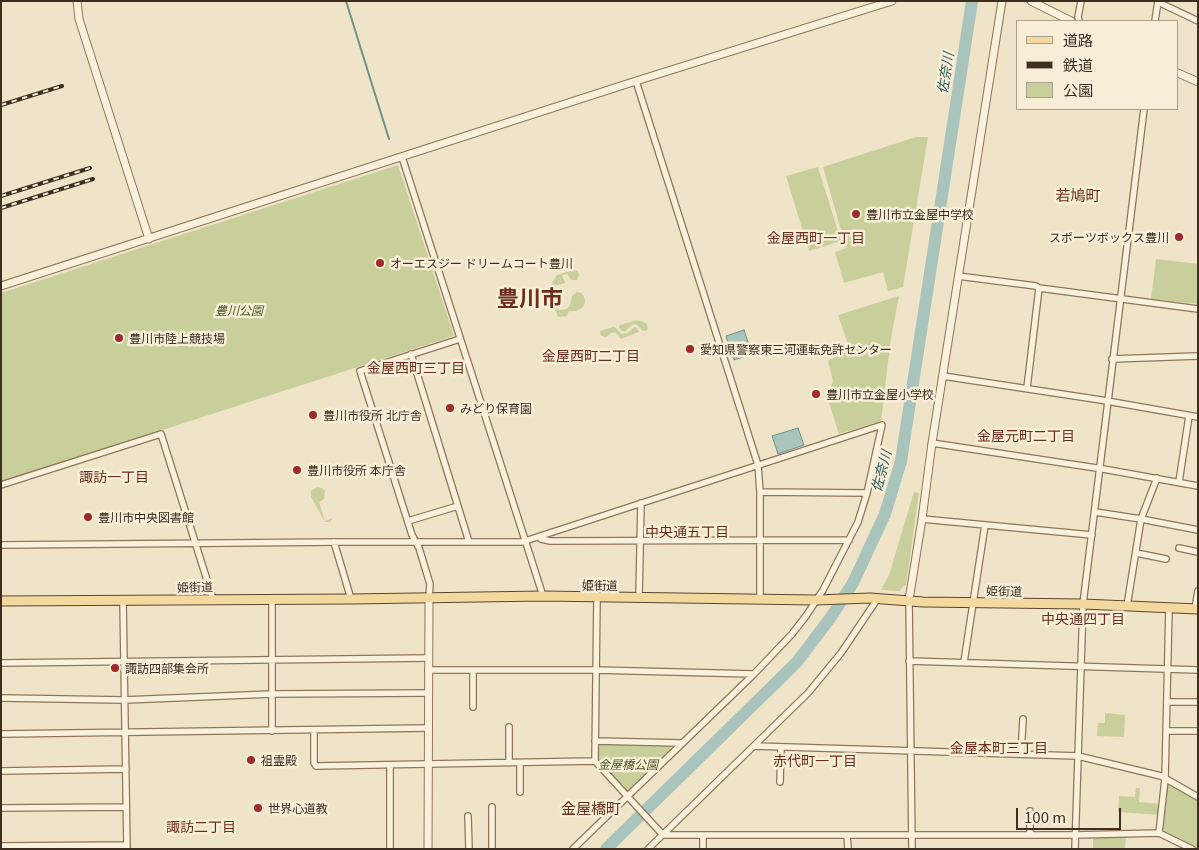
<!DOCTYPE html>
<html>
<head>
<meta charset="utf-8">
<style>
	body { margin:0 }
	#map { position:relative; width:1199px; height:850px; overflow:hidden; background:#f0e4c8; font-family:Georgia,"Noto Sans JP",serif }
	canvas { display:block }
	.frame { position:absolute; inset:0; border:2px solid #3d2e20; pointer-events:none }
	.legend { position:absolute; left:1016px; top:20px; width:162px; height:90px; box-sizing:border-box; background:#f7eed8; border:1px solid #ada18e; margin:0; padding:6px 9px; list-style:none; font-size:15px; color:#3d2e20 }
	.legend li { display:flex; align-items:center; gap:10px; height:25px }
	.legend b { width:25px; border:1px solid #ada18e }
	.scale { position:absolute; left:1016px; top:808px; width:105px; height:22px; box-sizing:border-box; border:2px solid #3d2e20; border-top:0; padding-left:6px; font-size:15px; line-height:18px; white-space:nowrap; color:#3d2e20; -webkit-text-stroke:4px #f7eed8; paint-order:stroke }
</style>
</head>
<body>
<div id="map">
<canvas width="1199" height="850"></canvas>
<div class="frame"></div>
<ul class="legend">
<li><b style="height:6px;background:#f3d9a0"></b>道路</li>
<li><b style="height:6px;background:#3d2e20"></b>鉄道</li>
<li><b style="height:14px;background:#c9cf9b"></b>公園</li>
</ul>
<div class="scale">100 m</div>
</div>
<script>
const context = document.querySelector('canvas').getContext('2d');
context.lineJoin = 'round';
function fillPath(path, color) {
  context.fillStyle = color;
  context.fill(path, 'evenodd');
}
function poly(rows) {
  const path = new Path2D();
  for (const r of rows) {
    path.moveTo(r[0], r[1]);
    for (let i = 2; i < r.length; i += 2) path.lineTo(r[i], r[i + 1]);
  }
  return path;
}
function stroke(path, color, width, dash) {
  context.strokeStyle = color;
  context.lineWidth = width;
  context.lineCap = dash ? 'butt' : 'round';
  context.setLineDash(dash || []);
  context.stroke(path);
}
function drawText(font, color, halo, rows, align = 'center') {
  context.font = font + ' Georgia,"Noto Sans JP",serif';
  context.lineWidth = 5;
  context.setLineDash([]);
  context.textBaseline = 'middle';
  context.strokeStyle = halo;
  context.fillStyle = color;
  for (const [text, x, y, turn = 0] of rows) {
    context.save();
    context.translate(x, y);
    context.rotate((+turn || 0) * Math.PI / 180);
    context.textAlign = isNaN(turn) ? turn : align;
    if (halo) context.strokeText(text, 0, 0);
    context.fillText(text, 0, 0);
    context.restore();
  }
}
const green = poly([
	[916,137,928,137,903,287,888,291,883,272,844,283,835,252,846,248,823,167],
	[398,165,454,336,1,482,1,293],
	[818,167,841,241,809,251,786,176],
	[1156,259,1198,264,1198,304,1151,299],
	[573,270,577,271,579,274,577,280,571,280,567,274,562,275,565,283,551,287,553,281,557,275],
	[577,292,581,293,584,296,585,302,583,307,576,311,569,311,567,316,558,317,554,306,559,310,567,309,570,305,572,296],
	[899,296,891,338,881,421,839,434,827,397,833,381,828,361,833,358,836,348,848,344,838,315],
	[637,320,646,323,648,327,647,330,643,331,636,324,632,325,625,331,622,331,619,328,620,325],
	[613,327,615,327,621,334,628,333,634,327,637,328,639,332,621,339,615,332,611,333,606,337,601,336,600,331],
	[317,487,322,488,325,491,324,499,319,502,325,521,333,518,330,522,325,522,311,497,311,491],
	[914,492,919,493,906,585,903,586,900,591,898,591,881,590,889,575],
	[1105,713,1125,715,1124,737,1097,736,1098,723,1105,723],
	[600,744,671,746,671,749,629,790,626,791,598,761,598,746],
	[1170,783,1198,800,1198,849,1163,834,1166,785],
	[1136,788,1140,788,1139,802,1161,804,1160,815,1118,812,1119,796,1135,797],
	[1126,836,1125,849,1093,849,1093,837]
]);
const water = poly([
	[744,330,752,354,734,360,726,336,744,330],
	[798,428,804,445,778,454,772,436,798,428]
]);
const stream = poly([
	[346,1,389,139]
]);
const river = poly([
	[606,849,797,662,831,617,853,583,885,514,901,461,972,1]
]);
const minor = poly([
	[1158,2,1198,21],
	[1079,21,1078,17,1081,1],
	[1155,21,1158,1],
	[636,81,758,465,760,492,760,599],
	[402,157,543,596],
	[958,276,1036,286,1039,288,1198,309],
	[411,354,469,542],
	[1112,359,1198,356],
	[943,376,1101,400,1198,417],
	[1027,388,1039,288],
	[932,443,1103,469,1198,486],
	[1179,482,1189,416],
	[1,485,161,434,213,599],
	[760,492,867,493],
	[1095,512,1141,519,1198,530],
	[922,519,1092,535],
	[408,521,458,506],
	[539,537,541,539,550,541,849,540],
	[334,542,351,599],
	[1,545,341,542,522,542,882,425,867,493,858,522,823,590,806,616,792,634,754,674,573,849],
	[1179,548,1198,552],
	[1136,553,1166,559],
	[597,597,595,761,663,835,1075,835,1159,833,1192,849],
	[429,598,430,584,419,548,412,535,360,371,460,339],
	[639,598,641,503],
	[272,599,272,731],
	[123,600,127,849],
	[909,600,912,849],
	[1127,606,1141,519,1157,478],
	[1195,609,1198,591],
	[909,661,1198,670],
	[964,662,985,525],
	[1,663,429,658],
	[428,670,595,670,754,674],
	[473,670,473,707],
	[1,698,124,700,272,694,428,693],
	[1168,702,1198,702],
	[314,730,314,763,316,766,595,761],
	[1167,731,1198,731],
	[1,734,428,728],
	[595,741,681,743],
	[754,746,1078,756,1161,776,1198,797],
	[1021,754,1023,719],
	[509,763,509,727],
	[520,763,520,792],
	[390,765,390,849],
	[1,771,126,769],
	[780,782,781,747],
	[492,807,492,849],
	[1,808,126,807],
	[1030,811,1030,835],
	[468,816,469,849],
	[1159,833,1165,779,1169,608],
	[703,835,703,849],
	[847,835,848,849],
	[1,846,127,845],
	[648,849,808,693,841,653,878,598],
	[1075,849,1083,604,1144,109]
]);
const tertiary = poly([
	[77,1,79,19,149,239],
	[1031,1,1071,21],
	[1178,73,1198,82],
	[1,286,636,81,892,1],
	[909,600,922,519,932,443,1002,1],
	[428,849,429,598]
]);
const primary = poly([
	[1,601,351,599,543,596,816,600,870,598,923,602,1083,604,1198,609]
]);
const rail = poly([
	[1,105,62,86],
	[1,196,90,168],
	[1,208,93,179]
]);
const markers = [
	[856,214,5,"#9e2a2b"],
	[1179,237,5,"#9e2a2b"],
	[380,263,5,"#9e2a2b"],
	[119,338,5,"#9e2a2b"],
	[690,349,5,"#9e2a2b"],
	[816,394,5,"#9e2a2b"],
	[450,408,5,"#9e2a2b"],
	[313,415,5,"#9e2a2b"],
	[297,470,5,"#9e2a2b"],
	[88,517,5,"#9e2a2b"],
	[115,668,5,"#9e2a2b"],
	[251,760,5,"#9e2a2b"],
	[258,808,5,"#9e2a2b"]
];
const poiNames = [
	["豊川市立金屋中学校",866,214],
	["スポーツボックス豊川",1169,237,"right"],
	["オーエスジー ドリームコート豊川",390,263],
	["豊川市陸上競技場",129,338],
	["愛知県警察東三河運転免許センター",700,349],
	["豊川市立金屋小学校",826,394],
	["みどり保育園",460,408],
	["豊川市役所 北庁舎",323,415],
	["豊川市役所 本庁舎",307,470],
	["豊川市中央図書館",98,517],
	["諏訪四部集会所",125,668],
	["祖霊殿",261,760],
	["世界心道教",268,808]
];
const parkNames = [
	["豊川公園",239,310],
	["金屋橋公園",628,764]
];
const streetNames = [
	["姫街道",600,585],
	["姫街道",195,587,-1],
	["姫街道",1004,591,1]
];
const waterNames = [
	["佐奈川",945,73,-81],
	["佐奈川",881,471,-75]
];
const neighbourhoodNames = [
	["金屋西町一丁目",816,238],
	["金屋西町二丁目",591,356],
	["金屋西町三丁目",416,368],
	["金屋元町二丁目",1026,436],
	["諏訪一丁目",114,477],
	["中央通五丁目",687,532],
	["中央通四丁目",1083,619],
	["金屋本町三丁目",999,748],
	["赤代町一丁目",815,761],
	["諏訪二丁目",201,827]
];
const quarterNames = [
	["若鳩町",1078,195],
	["金屋橋町",591,808]
];
const townNames = [
	["豊川市",530,298]
];
fillPath(green, '#c9cf9b');
fillPath(water, '#a9c4bc');
stroke(water, '#6f938a', 1);
stroke(stream, '#6f938a', 2);
stroke(river, '#a9c4bc', 12);
stroke(minor, '#8d765c', 8);
stroke(tertiary, '#8d765c', 9);
stroke(primary, '#5b4430', 11);
stroke(minor, '#faf1dc', 5.5);
stroke(tertiary, '#faf1dc', 7);
stroke(primary, '#f3d9a0', 9);
stroke(rail, '#3d2e20', 4);
stroke(rail, '#f7eed8', 2, [5.5]);
for (const [x, y, r, color] of markers) {
  const dot = new Path2D();
  dot.arc(x, y, r, 0, 2 * Math.PI);
  context.fillStyle = color;
  context.fill(dot);
  stroke(dot, '#f7eed8', 2);
}
drawText('12px', '#3d2e20', '#f7eed8', poiNames, 'left');
drawText('italic 12px', '#4d5a26', '#f7eed8', parkNames);
drawText('12px', '#3d2e20', '#f7eed8', streetNames);
drawText('italic 14px', '#2f5d5a', '#f7eed8', waterNames);
drawText('14px', '#6b2e1e', '#f7eed8', neighbourhoodNames);
drawText('15px', '#6b2e1e', '#f7eed8', quarterNames);
drawText('bold 22px', '#6b2e1e', '#f7eed8', townNames);
</script>
</body>
</html>
